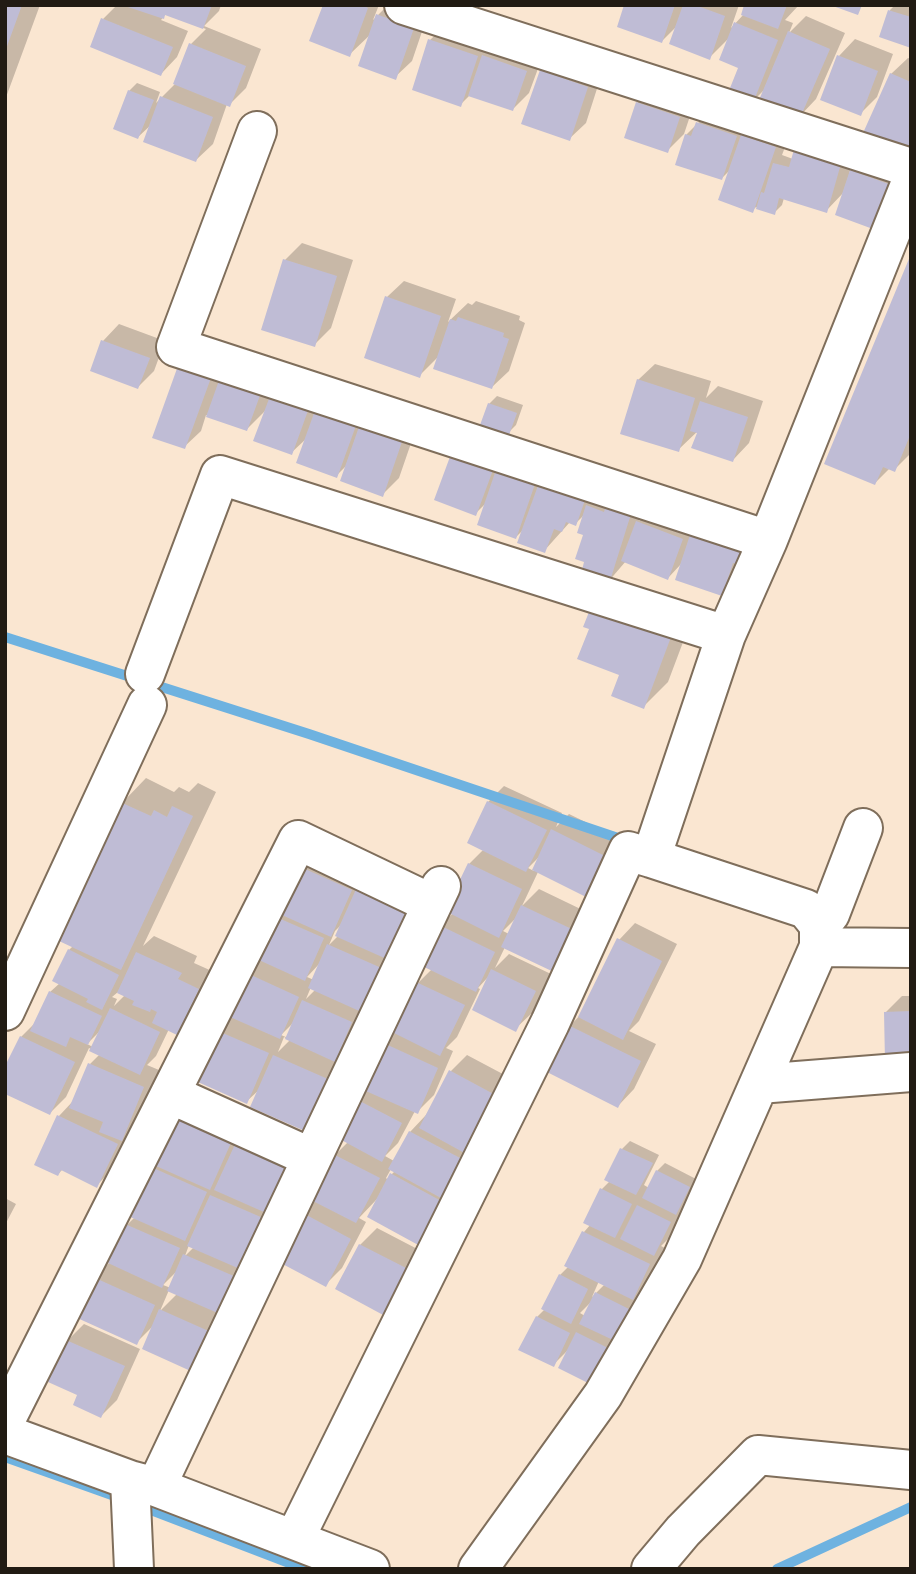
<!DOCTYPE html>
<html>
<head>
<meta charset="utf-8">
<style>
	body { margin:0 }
	#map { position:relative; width:916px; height:1574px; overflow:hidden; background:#fae6d1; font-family:Merriweather,serif }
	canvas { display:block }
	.frame { position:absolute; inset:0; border:7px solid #211b13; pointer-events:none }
</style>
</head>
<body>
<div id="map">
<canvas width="916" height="1574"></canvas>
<div class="frame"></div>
</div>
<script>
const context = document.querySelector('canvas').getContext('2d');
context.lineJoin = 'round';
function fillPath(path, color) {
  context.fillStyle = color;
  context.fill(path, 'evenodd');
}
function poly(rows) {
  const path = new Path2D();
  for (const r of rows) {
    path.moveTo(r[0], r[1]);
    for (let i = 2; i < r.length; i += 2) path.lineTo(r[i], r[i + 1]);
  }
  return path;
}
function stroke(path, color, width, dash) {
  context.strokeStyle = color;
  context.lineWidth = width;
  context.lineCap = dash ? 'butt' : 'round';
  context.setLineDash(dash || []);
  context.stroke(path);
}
const shadow = poly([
	[5,5,40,5,5,100],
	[117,5,221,5,219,11,204,26,261,49,246,88,229,105,227,104,213,144,196,160,152,124,138,137,129,91,137,83,160,92,156,103,176,83,191,44,206,29,166,14,161,20,188,31,177,57,161,74,103,19],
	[324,5,379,5,373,20,388,5,429,11,412,61,395,77,372,33,350,54],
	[626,5,739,5,731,28,744,14,746,5,799,5,785,20,793,23,789,33,806,16,845,33,816,99,800,116,766,88,753,101,729,38,709,58,678,25,662,41],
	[895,5,911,5,911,47,881,36,890,10],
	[447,24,543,55,529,93,513,109,470,95,460,105,430,40],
	[855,39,893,54,877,97,860,114,839,56],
	[558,54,603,70,586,123,569,139,542,71],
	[908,58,911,59,911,144,906,149,891,74],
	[654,87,695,101,684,134,667,151,637,103],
	[714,107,791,131,782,155,793,159,858,144,849,174,868,154,911,175,837,214,844,192,826,211,784,198,782,205,774,213,756,207,752,211,731,169,722,178,686,135],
	[302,243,353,260,331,328,314,345,285,260],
	[911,258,911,453,894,470,890,468,875,483],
	[404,281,456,299,448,322,468,303,472,305,476,301,520,316,519,320,525,323,509,371,492,387,438,357,419,376,387,297],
	[119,324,165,341,154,371,138,387,103,341],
	[180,364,419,420,399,478,382,495,347,465,336,476,307,438,291,453,267,409,247,429,206,415,201,431,184,447],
	[655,364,711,381,706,398,718,386,763,401,749,443,733,460,700,429,678,450,638,380],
	[497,396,523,405,516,425,508,433,489,404],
	[453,455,646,498,639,521,654,506,763,537,738,577,721,594,682,563,668,578,626,561,608,582,587,560,584,515,575,524,570,522,544,551,525,528,516,537,487,502,475,514],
	[694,613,668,682,644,706,614,695],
	[146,778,174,792,179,787,189,792,198,783,216,792,143,946,154,936,197,956,194,963,214,972,193,1016,177,1033,169,1029,156,1056,147,1065,159,1070,138,1123,113,1169,96,1186,63,1169,58,1174,59,1116,74,1100,90,1064,100,1054,89,1048,66,1097,50,1113,21,1037,37,1021,50,992,60,983,69,950,73,946,122,803],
	[118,992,125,995,114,1006,117,999,112,997],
	[101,1030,93,1047,87,1044],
	[504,786,562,813,556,827,569,814,627,842,608,881,538,872,522,906,539,889,593,915,574,956,505,947,495,968,509,954,551,974,532,1013,515,1029,489,976,478,988,480,989,457,1037,446,1048,453,1051,434,1095,417,1112,415,1111,398,1143,385,1156,394,1161,410,1132,426,1115,451,1071,467,1055,516,1081,436,1227,377,1199,359,1218,366,1222,342,1268,325,1285,303,1213,315,1200,335,1155,348,1142,361,1087,418,983,432,969,441,926,453,913,469,864,484,849,488,802],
	[540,856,534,871,528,868],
	[515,919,509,934,503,931],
	[391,1169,395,1171,387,1179,386,1178],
	[312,849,426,894,351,1043,335,1059,352,1066,330,1116,260,1089,247,1101,192,1077],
	[343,923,337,937,329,945,335,931],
	[321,962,314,980,307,977],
	[311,987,316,989,306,999],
	[294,1022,288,1038,281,1035],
	[284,1037,290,1040,278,1052],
	[635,923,677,944,639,1021,629,1031,656,1044,634,1089,618,1106,570,1026,582,1013,619,940],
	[902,996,911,996,911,1060,885,1013],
	[172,1109,310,1149,211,1354,154,1325,137,1342,94,1278,110,1262,127,1225,135,1217],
	[189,1245,194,1247,185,1256],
	[179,1269,171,1288,163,1285],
	[169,1290,177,1294,160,1311],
	[630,1141,659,1155,644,1185,649,1188,657,1171,665,1163,696,1179,670,1237,661,1246,665,1248,649,1281,640,1290,644,1293,606,1365,568,1350,553,1365,537,1317,545,1309,560,1275,569,1266,584,1232,591,1224,602,1189,610,1181,607,1179,622,1149],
	[599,1281,605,1284,592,1297],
	[591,1302,585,1316,580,1313],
	[5,1198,16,1204,5,1225],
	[377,1228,425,1253,401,1298,360,1245],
	[84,1324,140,1349,117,1400,101,1416,79,1394,67,1341]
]);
const stream = poly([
	[5,637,309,734,624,840],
	[5,1457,123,1499],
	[138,1505,305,1569],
	[777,1569,911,1507]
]);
const building = poly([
	[5,5,22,5,6,49,5,49],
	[212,5,203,29,165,15,164,19,125,6],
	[323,5,362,5,368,8,350,57,309,41],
	[624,5,675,5,662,43,617,27],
	[683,5,695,5,725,16,710,60,669,44],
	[744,5,787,5,778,29,741,15],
	[830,5,862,5,858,15],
	[888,10,911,17,911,48,879,37],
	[376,14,414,28,396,80,358,66],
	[101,18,173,47,161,76,90,47],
	[734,22,778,40,753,103,728,93,738,68,719,60],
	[788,31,830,49,800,118,759,100],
	[428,39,478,56,461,107,412,90],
	[189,43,246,66,230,107,173,84],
	[482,55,527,71,513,111,468,96],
	[837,55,878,71,861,116,820,100],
	[540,70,588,87,570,141,521,124],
	[890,73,911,82,911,140,906,151,863,133],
	[128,90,154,100,138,139,113,129],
	[160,96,213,117,196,162,143,142],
	[636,102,680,117,668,153,624,138],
	[696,122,737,136,722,180,675,165,685,134,691,136],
	[741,135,776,147,753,213,718,200],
	[795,146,842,160,827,213,779,198,775,215,756,209,761,192,764,193,773,163,789,167],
	[850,170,897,187,881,232,835,215],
	[911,254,911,433,895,472,883,467,875,485,824,464],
	[283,259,337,276,315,347,261,330],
	[385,296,441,316,420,378,364,358],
	[458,317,504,333,503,337,509,339,492,389,433,369,450,319,456,321],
	[101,340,150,358,138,389,90,371],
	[179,363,212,375,185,449,152,438],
	[221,375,262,390,247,431,206,417],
	[637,379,695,398,679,452,620,434],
	[272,391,310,405,292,455,253,441],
	[700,401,748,417,733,462,691,448,697,433,690,431],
	[488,403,517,413,509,435,480,425],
	[317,405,358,420,337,478,296,463],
	[361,421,404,436,383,497,340,481],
	[451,454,493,470,476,516,434,500],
	[496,470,535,484,516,539,477,525],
	[539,483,585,500,576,526,566,522,562,532,554,529,545,553,517,543],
	[586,505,604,512,606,506,631,514,609,584,581,574,584,562,575,559,583,535,577,533],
	[636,521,683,539,668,580,621,561],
	[690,535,747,554,743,566,733,563,722,596,675,580],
	[591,607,671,637,644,709,611,696,619,675,577,659,589,629,583,627],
	[487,801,547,830,526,872,467,843],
	[120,802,151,816,154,810,167,817,172,806,193,816,121,970,59,941,67,924,64,922],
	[551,829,611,859,592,900,532,870],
	[468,863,522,889,499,938,445,911],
	[294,864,352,890,331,937,273,911],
	[357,887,411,910,389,960,335,936],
	[521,905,578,932,558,974,501,947],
	[267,913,324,938,305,981,248,955],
	[439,925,495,952,476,992,420,965],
	[617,938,662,961,623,1040,578,1017],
	[327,944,386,970,366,1014,308,988],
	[68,949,119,975,102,1010,86,1002,88,999,52,981],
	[136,952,182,973,178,979,199,989,177,1035,152,1023,157,1012,151,1009,150,1012,132,1005,134,1001,117,993],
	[491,969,536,991,516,1032,472,1010],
	[240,970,299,997,280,1039,221,1013],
	[416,982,465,1005,440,1056,392,1032],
	[49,991,102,1016,88,1045,70,1037,66,1047,30,1031],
	[302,1000,352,1022,335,1062,285,1039],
	[110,1008,160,1032,140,1075,89,1051],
	[911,1011,911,1061,885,1062,884,1012],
	[568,1025,641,1061,618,1108,545,1071],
	[211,1028,269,1053,247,1104,189,1078],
	[20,1036,75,1062,50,1115,5,1094,5,1066],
	[379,1041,438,1068,418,1114,359,1088],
	[273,1055,337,1083,314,1135,250,1107],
	[88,1063,144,1087,122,1141,99,1132,103,1122,69,1108],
	[449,1070,501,1098,470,1156,419,1128],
	[354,1098,402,1123,382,1162,334,1136],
	[171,1108,234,1136,210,1190,147,1162],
	[57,1115,118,1144,97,1188,61,1170,58,1176,34,1165],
	[409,1131,462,1159,441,1198,388,1169],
	[237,1140,295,1166,273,1216,214,1190],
	[620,1148,653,1163,636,1195,604,1180],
	[333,1154,380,1178,356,1223,309,1199],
	[149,1166,207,1192,185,1241,128,1216],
	[656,1170,690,1187,676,1215,642,1198],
	[390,1173,443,1202,420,1246,367,1217],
	[600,1188,632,1204,615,1238,583,1223],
	[210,1195,263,1218,240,1269,187,1246],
	[637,1205,671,1222,654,1256,620,1239],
	[301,1212,351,1239,326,1287,275,1260],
	[125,1224,180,1248,162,1288,108,1263],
	[582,1231,650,1264,633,1300,564,1266],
	[359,1244,410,1270,385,1316,335,1289],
	[183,1254,236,1277,220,1314,167,1291],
	[559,1274,588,1289,571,1324,541,1309],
	[93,1277,155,1305,137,1345,75,1317],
	[595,1292,629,1309,613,1340,579,1324],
	[159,1309,213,1333,195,1373,142,1349],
	[536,1316,570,1333,554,1367,518,1350],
	[576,1332,608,1348,590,1384,558,1368],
	[66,1340,125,1366,101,1418,73,1405,77,1395,48,1382]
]);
const minor = poly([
	[404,5,911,168],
	[257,131,176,347,768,540],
	[145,674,220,475,726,635],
	[651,858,806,909,819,925],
	[819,947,911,948],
	[5,1011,147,705],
	[759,1084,911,1072],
	[170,1094,312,1158],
	[5,1421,298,840,432,904],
	[5,1434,130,1480,156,1487,370,1569],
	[130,1480,134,1569],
	[156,1487,441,886],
	[294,1540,550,1023,628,851,651,858,726,635,768,540,911,182],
	[478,1569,603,1395,682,1259,819,947,819,925,830,914,863,828],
	[651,1569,683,1531,758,1455,911,1470]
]);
fillPath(shadow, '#0003');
stroke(stream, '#6eb2e0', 10);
fillPath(building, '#bfbcd5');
stroke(minor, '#7f6e5b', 42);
stroke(minor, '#fff', 38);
</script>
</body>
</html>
